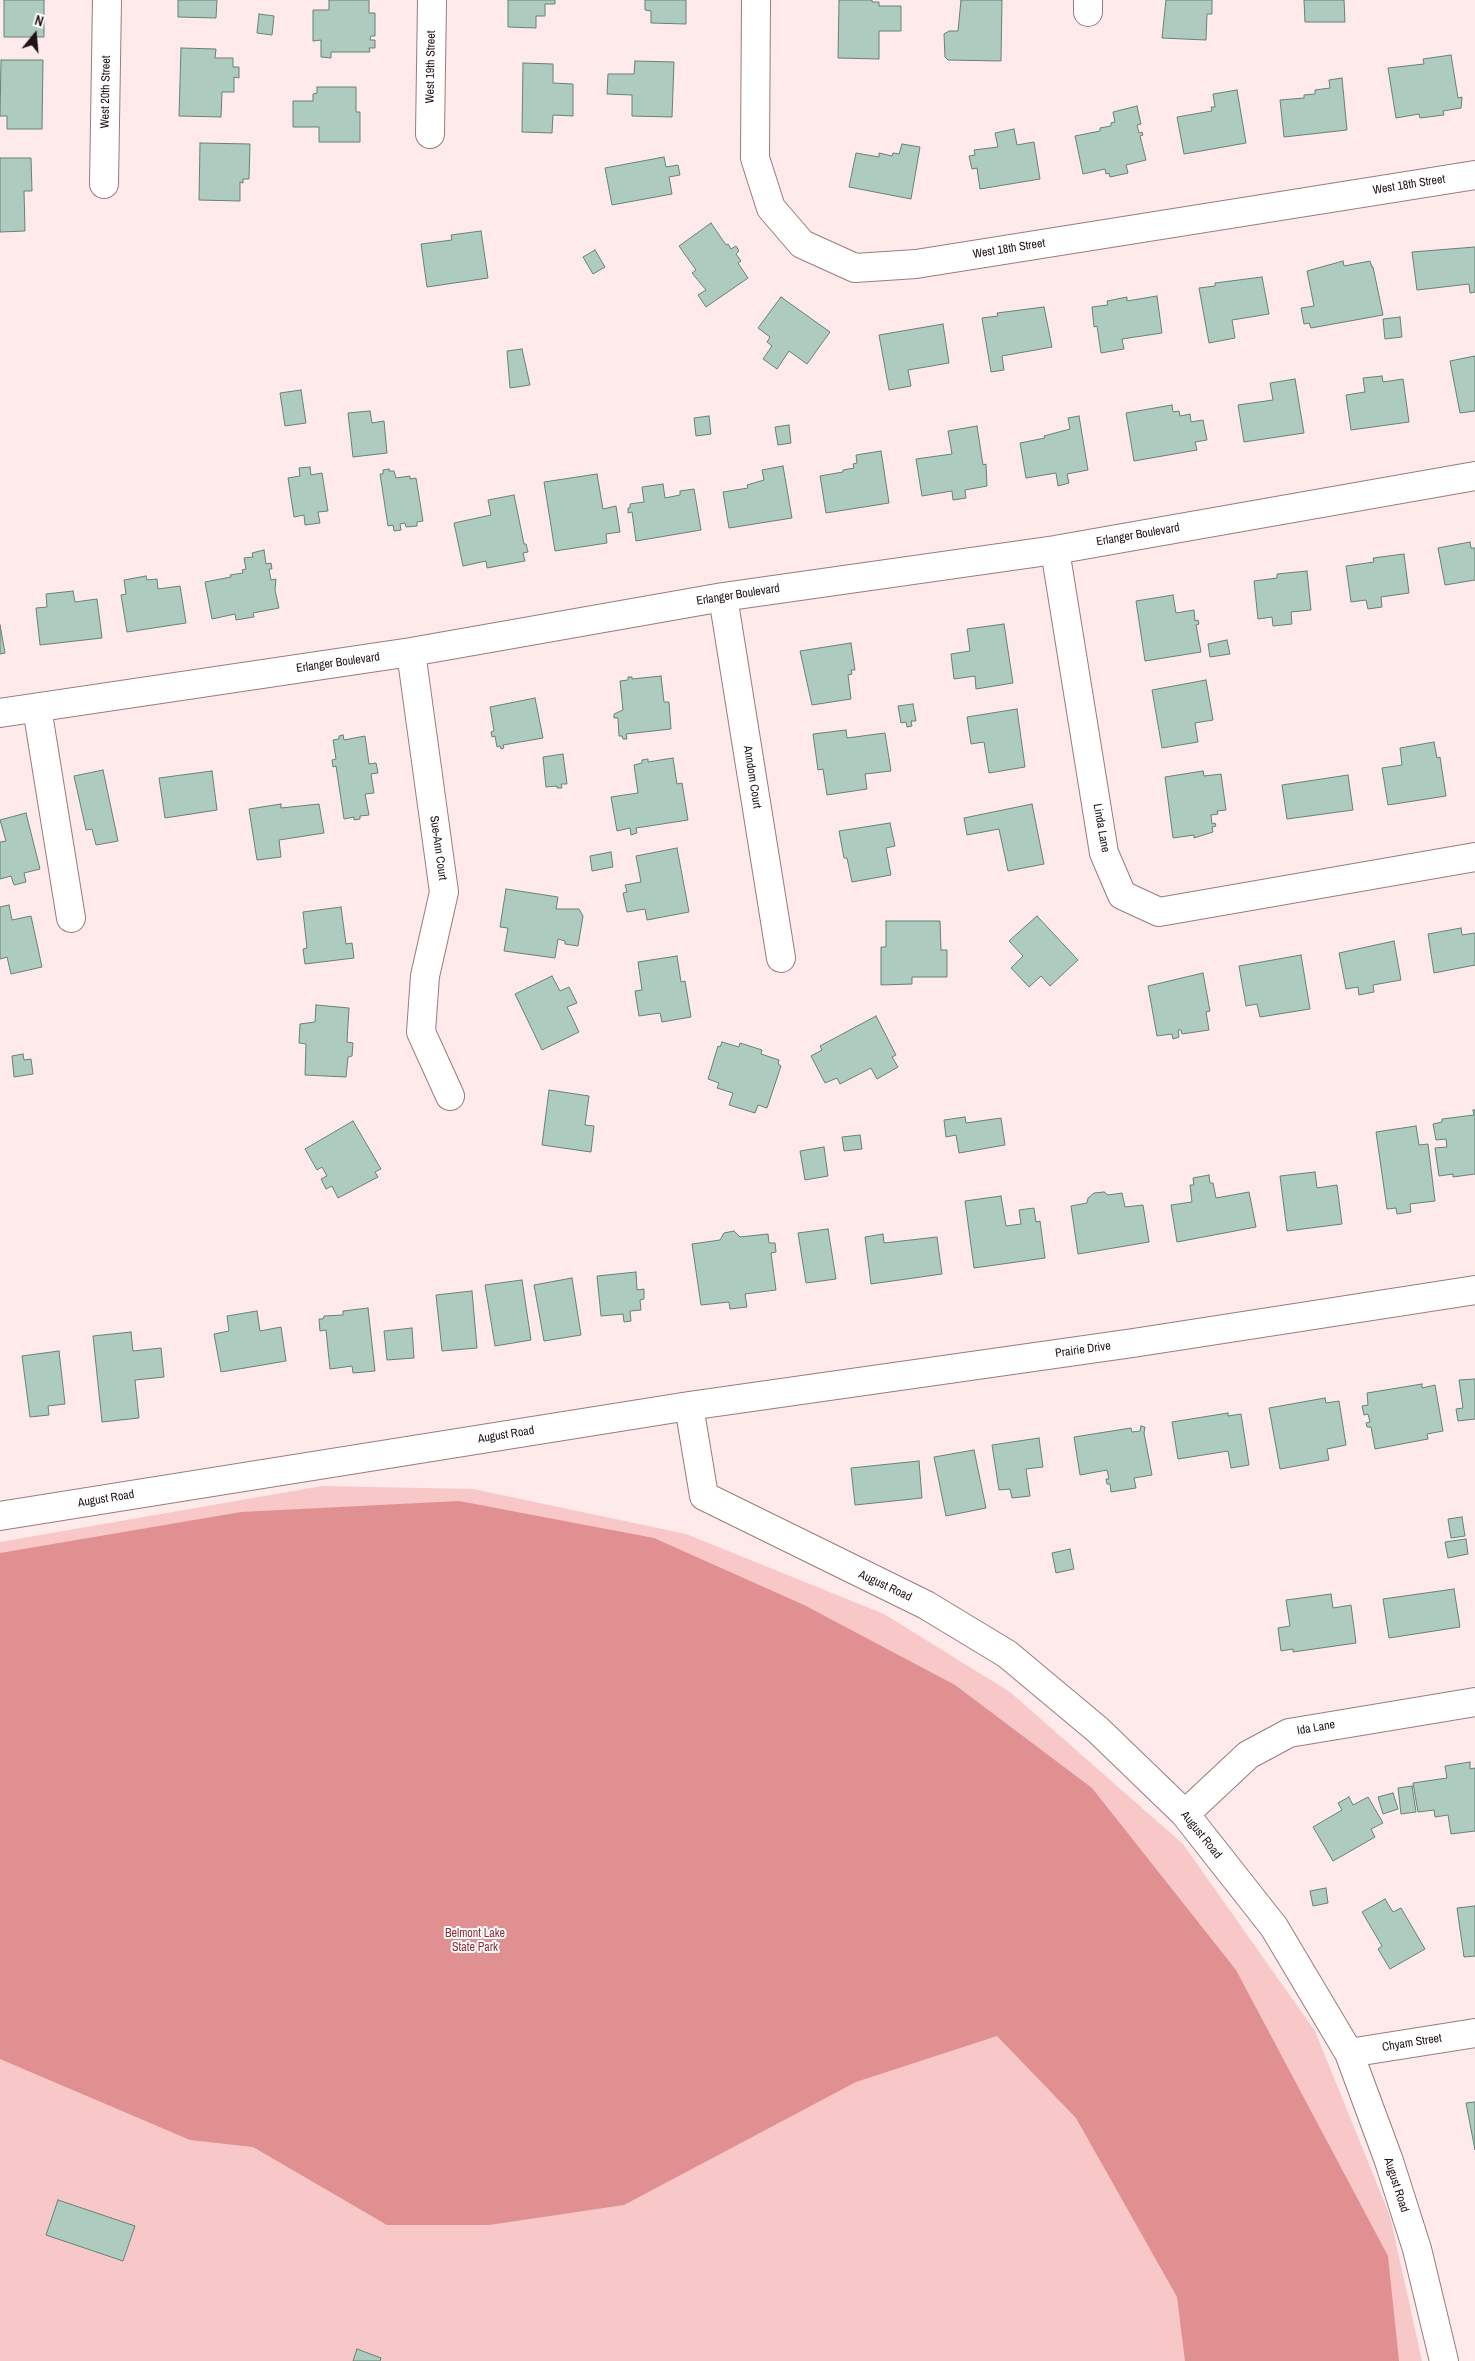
<!DOCTYPE html>
<html>
<head>
<meta charset="utf-8">
<style>
	body { margin:0 }
	#map { position:relative; width:1475px; height:2361px; overflow:hidden; background:#feeaea; font-family:"Archivo Narrow",sans-serif }
	canvas { display:block }
	.north { position:absolute; left:10px; top:10px; width:50px; height:50px; -webkit-text-stroke:4px #fff; paint-order:stroke; rotate:17deg; font-size:14px; font-weight:700; line-height:20px; text-align:center; color:#1f1415 }
	.north::after { content:''; display:block; margin:auto; width:18px; height:22px; background:#1f1415; clip-path:polygon(50% 0,100% 100%,50% 72%,0 100%) }
</style>
</head>
<body>
<div id="map">
<canvas width="1475" height="2361"></canvas>
<div class="north">N</div>
</div>
<script>
const context = document.querySelector('canvas').getContext('2d');
context.lineJoin = 'round';
function fillPath(path, color) {
  context.fillStyle = color;
  context.fill(path, 'evenodd');
}
function poly(rows) {
  const path = new Path2D();
  for (const r of rows) {
    path.moveTo(r[0], r[1]);
    for (let i = 2; i < r.length; i += 2) path.lineTo(r[i], r[i + 1]);
  }
  return path;
}
function stroke(path, color, width, dash) {
  context.strokeStyle = color;
  context.lineWidth = width;
  context.lineCap = dash ? 'butt' : 'round';
  context.setLineDash(dash || []);
  context.stroke(path);
}
function drawText(font, color, halo, rows, align = 'center') {
  context.font = font + ' "Archivo Narrow",sans-serif';
  context.lineWidth = 4;
  context.setLineDash([]);
  context.textBaseline = 'middle';
  context.strokeStyle = halo;
  context.fillStyle = color;
  for (const [text, x, y, turn = 0] of rows) {
    context.save();
    context.translate(x, y);
    context.rotate((+turn || 0) * Math.PI / 180);
    context.textAlign = isNaN(turn) ? turn : align;
    if (halo) context.strokeText(text, 0, 0);
    context.fillText(text, 0, 0);
    context.restore();
  }
}
const green = poly([
	[322,1486,473,1489,686,1534,884,1614,1010,1692,1183,1844,1315,2031,1390,2216,1422,2361,0,2361,0,1542]
]);
const forest = poly([
	[459,1501,654,1538,804,1605,955,1685,1092,1788,1236,1970,1388,2256,1399,2361,1185,2361,1177,2297,1076,2118,997,2036,856,2082,624,2205,489,2225,387,2225,253,2147,190,2140,0,2059,0,1553,241,1512]
]);
const building = poly([
	[4,0,44,0,44,37,4,37,4,0],
	[178,0,217,0,216,18,178,17,178,0],
	[329,0,369,0,369,13,375,13,375,36,371,36,370,40,375,40,375,48,369,48,370,52,331,52,331,58,321,57,321,40,313,41,313,10,329,10,329,0],
	[508,0,555,0,555,4,545,4,545,16,536,16,536,28,508,27,508,0],
	[645,0,686,0,686,24,651,23,651,11,645,10,645,0],
	[839,0,872,0,872,2,879,2,879,6,901,6,901,31,879,31,879,59,838,58,839,0],
	[961,0,1002,0,1001,61,948,60,945,57,944,34,949,31,958,31,961,0],
	[1166,0,1212,0,1212,14,1207,14,1206,40,1162,38,1166,0],
	[1304,0,1344,0,1345,22,1305,22,1304,0],
	[259,14,274,16,272,35,257,33,259,14],
	[181,48,216,49,215,58,233,58,233,67,239,67,239,78,234,77,234,92,222,92,221,117,179,116,181,48],
	[1451,55,1458,98,1462,97,1461,108,1443,111,1444,115,1420,118,1419,114,1396,118,1388,68,1424,64,1423,59,1451,55],
	[1,60,43,60,42,129,7,129,7,116,0,116,1,60],
	[635,61,674,62,672,117,632,116,632,95,607,94,608,74,634,74,635,61],
	[523,63,553,64,553,83,573,84,573,116,553,115,552,133,522,132,523,63],
	[1342,78,1347,130,1284,137,1280,100,1304,98,1304,95,1315,94,1315,90,1330,88,1329,80,1342,78],
	[317,87,356,87,356,112,360,112,360,142,319,142,319,127,293,127,293,101,313,101,313,94,317,93,317,87],
	[1237,90,1246,143,1184,154,1177,117,1212,111,1211,107,1215,107,1213,94,1237,90],
	[1137,106,1141,124,1137,125,1139,133,1142,132,1143,135,1140,136,1146,160,1126,165,1128,173,1110,177,1109,173,1106,174,1105,169,1083,174,1075,136,1100,131,1100,128,1111,126,1111,123,1115,122,1113,112,1137,106],
	[1014,129,1017,145,1034,142,1040,179,980,189,977,168,972,169,969,156,975,155,974,150,998,147,995,133,1014,129],
	[200,143,250,144,249,179,243,179,243,183,240,182,240,201,199,200,200,143],
	[902,144,920,147,911,199,849,187,856,153,879,157,879,153,892,156,893,153,899,154,902,144],
	[664,157,666,167,678,165,680,175,669,177,672,194,612,205,605,168,664,157],
	[0,158,31,158,32,191,24,191,25,231,0,232,0,158],
	[711,223,726,245,728,244,731,249,736,246,739,251,736,254,741,261,738,263,748,278,706,307,698,295,706,290,692,273,696,270,679,246,711,223],
	[481,231,488,278,427,287,421,244,452,240,451,235,481,231],
	[1475,247,1475,292,1470,293,1469,284,1417,290,1412,252,1475,247],
	[595,250,605,267,593,274,583,257,595,250],
	[1343,261,1344,266,1370,261,1372,267,1373,267,1383,315,1311,328,1309,323,1304,324,1301,308,1314,306,1307,271,1343,261],
	[1262,277,1269,314,1232,320,1235,338,1209,343,1199,288,1215,286,1215,283,1262,277],
	[1157,296,1162,333,1122,339,1124,349,1101,353,1097,326,1094,327,1092,307,1108,305,1107,301,1127,297,1127,301,1157,296],
	[781,297,830,332,807,364,789,351,777,369,763,359,772,346,767,342,770,337,758,328,781,297],
	[1044,307,1052,347,1002,356,1004,370,991,372,982,318,998,316,997,313,1044,307],
	[1400,317,1402,337,1385,339,1383,319,1400,317],
	[943,324,949,363,908,370,911,386,889,390,879,335,943,324],
	[522,349,530,385,510,388,507,351,522,349],
	[1475,356,1475,411,1460,413,1450,361,1475,356],
	[1382,376,1383,382,1403,379,1409,422,1351,430,1346,395,1365,392,1363,378,1382,376],
	[1295,379,1304,433,1244,442,1238,405,1273,400,1270,383,1295,379],
	[301,390,306,423,285,426,280,393,301,390],
	[1172,405,1173,412,1179,411,1180,416,1190,414,1191,422,1203,420,1207,440,1195,442,1197,450,1134,461,1126,413,1172,405],
	[370,411,372,423,384,421,387,453,353,457,348,413,370,411],
	[709,416,711,434,696,436,694,418,709,416],
	[1079,416,1088,470,1067,474,1069,483,1058,486,1056,473,1026,478,1020,443,1045,438,1044,436,1070,429,1068,418,1079,416],
	[789,425,791,443,778,445,775,427,789,425],
	[977,426,983,465,986,464,987,486,965,490,966,498,953,500,952,491,922,496,916,459,952,454,948,431,977,426],
	[881,451,889,503,826,513,820,476,843,472,843,470,854,468,853,464,857,463,856,455,881,451],
	[783,466,792,518,729,528,723,492,748,488,747,485,764,480,762,470,783,466],
	[310,467,311,475,322,473,328,511,318,512,320,523,305,525,304,515,294,517,288,478,300,476,299,468,310,467],
	[389,469,389,471,394,471,396,478,410,476,410,479,416,478,423,521,417,522,417,526,406,527,405,523,400,524,401,530,394,531,393,525,388,526,380,474,383,474,383,470,389,469],
	[597,474,603,509,616,506,620,532,606,534,607,543,555,551,544,482,597,474],
	[663,484,665,498,680,495,680,491,694,489,701,530,636,541,632,512,628,513,628,508,630,508,630,504,644,502,642,487,663,484],
	[514,495,524,544,526,544,528,552,523,553,525,561,487,568,486,561,463,566,454,523,491,515,488,500,514,495],
	[1470,542,1471,548,1475,548,1475,580,1445,585,1438,548,1470,542],
	[264,550,266,564,271,563,272,569,269,569,271,580,276,579,275,590,279,608,253,613,254,617,236,620,235,614,212,619,205,582,231,577,230,575,243,573,242,570,246,569,244,558,253,557,252,553,264,550],
	[1404,554,1409,593,1381,597,1382,607,1368,609,1366,600,1351,602,1346,566,1374,562,1373,558,1404,554],
	[1307,571,1311,610,1291,612,1292,624,1273,626,1272,617,1258,619,1254,581,1277,578,1277,574,1307,571],
	[146,576,147,580,157,579,158,589,180,586,186,623,127,632,121,595,126,594,124,580,146,576],
	[73,591,75,602,97,599,102,638,40,645,36,608,47,607,46,594,73,591],
	[1173,595,1176,613,1194,610,1195,621,1198,620,1199,624,1196,625,1201,652,1145,661,1136,601,1173,595],
	[1004,624,1013,683,976,689,975,676,954,679,951,654,970,651,967,629,1004,624],
	[0,625,5,653,0,654,0,625],
	[1227,640,1230,654,1210,657,1208,644,1227,640],
	[851,643,855,670,851,670,852,674,848,675,851,699,812,705,800,651,851,643],
	[661,676,664,702,669,702,671,729,626,734,627,739,623,739,622,736,619,736,618,718,614,718,614,714,623,710,620,681,628,680,628,677,632,677,632,679,661,676],
	[1206,680,1213,720,1195,723,1198,742,1162,748,1152,690,1206,680],
	[535,698,543,738,503,745,504,748,501,749,500,746,497,747,495,736,492,737,491,732,494,731,490,707,535,698],
	[913,704,916,721,911,721,912,726,907,727,906,722,901,723,898,706,913,704],
	[1017,709,1025,767,989,773,984,742,971,744,967,717,1017,709],
	[846,730,847,738,885,733,891,771,865,774,867,789,827,795,823,769,818,770,813,734,846,730],
	[343,735,344,740,365,736,369,764,376,763,378,773,371,774,374,793,365,794,369,815,360,816,360,819,354,820,354,817,344,819,336,766,333,767,332,760,336,759,333,740,339,739,339,736,343,735],
	[1434,742,1437,758,1440,757,1446,796,1388,805,1382,768,1402,765,1400,748,1434,742],
	[563,754,567,784,561,784,562,788,557,788,557,786,546,787,543,757,563,754],
	[673,758,677,784,682,783,688,820,636,828,637,833,631,835,630,828,617,831,611,797,638,793,634,765,642,763,642,760,648,759,648,762,673,758],
	[103,770,118,841,96,845,92,829,86,830,74,776,103,770],
	[212,771,217,810,165,818,159,778,212,771],
	[1203,771,1204,776,1221,774,1226,810,1217,811,1218,814,1211,815,1212,824,1215,823,1216,826,1212,827,1213,832,1194,838,1194,835,1173,838,1165,777,1203,771],
	[1348,775,1353,810,1287,819,1282,785,1348,775],
	[281,804,281,808,319,804,324,833,279,840,281,857,257,860,249,809,281,804],
	[1032,804,1044,864,1008,871,999,829,967,835,964,818,1032,804],
	[26,813,40,869,24,873,26,882,14,885,11,876,0,879,0,842,6,841,0,820,26,813],
	[890,823,895,846,886,848,891,875,852,882,847,858,844,858,839,831,890,823],
	[677,848,689,912,647,920,645,909,627,912,623,893,627,892,625,885,641,882,636,856,677,848],
	[611,852,613,867,592,871,590,856,611,852],
	[506,889,558,897,556,909,579,909,583,916,578,946,565,944,565,941,558,939,555,958,504,951,508,928,500,927,506,889],
	[9,905,12,920,31,916,42,967,11,974,7,957,0,959,0,907,9,905],
	[341,907,346,944,352,943,354,958,305,964,303,949,307,948,303,912,341,907],
	[1037,916,1078,960,1050,986,1041,976,1029,987,1011,968,1023,956,1009,941,1037,916],
	[886,921,940,921,941,950,947,950,947,977,912,977,912,984,881,985,881,947,886,947,886,921],
	[1461,928,1462,935,1475,933,1475,965,1434,973,1428,934,1461,928],
	[1394,941,1401,980,1373,985,1374,992,1359,995,1358,987,1346,989,1339,953,1394,941],
	[1301,955,1310,1009,1260,1017,1257,1004,1246,1006,1239,966,1301,955],
	[677,956,681,982,685,981,691,1017,662,1022,660,1013,639,1016,635,991,642,990,638,962,677,956],
	[1203,973,1210,1011,1206,1012,1209,1030,1182,1034,1181,1030,1178,1030,1179,1037,1173,1039,1172,1034,1157,1036,1148,986,1203,973],
	[552,976,560,991,569,987,577,1003,567,1007,579,1032,542,1050,515,994,552,976],
	[316,1005,349,1008,347,1042,353,1043,352,1056,348,1057,346,1077,305,1075,306,1044,299,1043,300,1024,315,1022,316,1005],
	[876,1016,896,1055,892,1057,898,1067,877,1079,871,1068,840,1084,837,1078,825,1083,811,1056,822,1050,820,1046,876,1016],
	[722,1042,739,1047,740,1043,762,1050,761,1054,779,1060,778,1064,781,1066,767,1108,758,1105,755,1113,729,1105,733,1093,717,1088,719,1083,708,1079,718,1046,720,1047,722,1042],
	[23,1054,24,1060,31,1059,33,1074,14,1077,12,1056,23,1054],
	[549,1090,589,1096,585,1125,594,1126,591,1152,542,1145,549,1090],
	[1473,1110,1475,1110,1475,1174,1453,1177,1453,1174,1439,1176,1435,1148,1447,1147,1446,1139,1436,1140,1433,1124,1442,1122,1442,1119,1474,1115,1473,1110],
	[965,1117,966,1123,1001,1118,1005,1145,959,1153,956,1135,946,1137,944,1120,965,1117],
	[353,1121,381,1169,375,1172,378,1177,338,1198,332,1186,326,1189,321,1179,327,1176,322,1167,317,1170,305,1149,353,1121],
	[1416,1126,1419,1145,1428,1144,1435,1201,1410,1204,1411,1212,1397,1214,1396,1208,1387,1209,1376,1132,1416,1126],
	[860,1135,862,1149,844,1151,842,1137,860,1135],
	[824,1147,828,1176,805,1180,800,1151,824,1147],
	[1315,1172,1317,1188,1337,1185,1342,1224,1287,1231,1280,1176,1315,1172],
	[1209,1175,1210,1183,1213,1183,1216,1198,1249,1192,1256,1227,1177,1242,1171,1205,1192,1202,1190,1185,1194,1185,1193,1178,1209,1175],
	[1104,1192,1108,1195,1122,1193,1125,1207,1143,1205,1149,1242,1078,1254,1071,1206,1087,1203,1088,1198,1094,1193,1104,1192],
	[1001,1196,1006,1226,1021,1224,1019,1210,1034,1208,1036,1222,1040,1221,1045,1258,974,1268,965,1201,1001,1196],
	[828,1229,836,1279,806,1283,798,1233,828,1229],
	[734,1231,740,1237,768,1234,769,1243,775,1243,776,1252,771,1253,776,1290,745,1294,747,1307,730,1309,729,1302,701,1305,692,1244,720,1240,724,1233,734,1231],
	[883,1234,884,1243,937,1237,942,1274,871,1284,865,1237,883,1234],
	[636,1272,637,1290,644,1289,644,1299,640,1300,641,1310,630,1311,631,1321,624,1322,623,1314,601,1316,597,1276,636,1272],
	[572,1278,581,1335,544,1341,534,1285,572,1278],
	[522,1280,531,1340,495,1346,485,1285,522,1280],
	[472,1291,477,1348,442,1351,436,1295,472,1291],
	[368,1308,375,1371,353,1373,352,1366,330,1369,326,1330,320,1331,319,1319,323,1319,324,1316,343,1315,343,1311,368,1308],
	[257,1311,260,1331,281,1327,286,1361,221,1372,214,1334,229,1331,227,1316,257,1311],
	[412,1328,414,1358,387,1360,384,1331,412,1328],
	[131,1332,133,1351,161,1348,164,1377,135,1380,139,1418,102,1422,93,1336,131,1332],
	[59,1351,65,1404,48,1406,49,1415,30,1417,22,1356,59,1351],
	[1475,1379,1475,1419,1458,1421,1456,1409,1463,1408,1459,1380,1475,1379],
	[1422,1384,1422,1388,1435,1385,1443,1431,1427,1434,1428,1439,1375,1449,1371,1427,1367,1427,1366,1423,1370,1422,1368,1414,1364,1415,1362,1406,1368,1405,1367,1393,1422,1384],
	[1325,1398,1326,1403,1339,1401,1346,1445,1327,1449,1329,1460,1280,1469,1269,1408,1325,1398],
	[1228,1413,1228,1416,1241,1414,1249,1465,1231,1468,1228,1451,1178,1459,1172,1422,1228,1413],
	[1141,1426,1145,1427,1144,1433,1152,1475,1134,1478,1136,1488,1111,1492,1110,1484,1107,1484,1106,1479,1109,1479,1107,1470,1080,1475,1074,1437,1131,1428,1132,1432,1140,1431,1141,1426],
	[1039,1438,1043,1467,1026,1469,1030,1496,1012,1498,1010,1489,999,1490,992,1445,1039,1438],
	[974,1450,986,1508,946,1516,934,1457,974,1450],
	[919,1461,922,1498,855,1505,851,1468,919,1461],
	[1462,1517,1465,1536,1451,1538,1448,1519,1462,1517],
	[1466,1539,1468,1554,1448,1558,1445,1542,1466,1539],
	[1070,1549,1074,1569,1056,1573,1052,1553,1070,1549],
	[1454,1589,1460,1627,1389,1638,1383,1599,1454,1589],
	[1331,1594,1333,1608,1351,1605,1356,1643,1293,1652,1293,1649,1281,1651,1278,1628,1290,1626,1286,1600,1331,1594],
	[1470,1762,1470,1769,1475,1768,1475,1831,1451,1834,1448,1815,1435,1817,1434,1810,1418,1812,1413,1783,1447,1778,1445,1766,1470,1762],
	[1412,1786,1416,1812,1401,1814,1398,1788,1412,1786],
	[1393,1793,1398,1809,1383,1814,1378,1797,1393,1793],
	[1349,1797,1353,1805,1368,1797,1383,1823,1371,1829,1375,1837,1333,1861,1313,1827,1342,1810,1338,1803,1349,1797],
	[1326,1888,1328,1903,1313,1906,1310,1891,1326,1888],
	[1385,1899,1393,1912,1401,1908,1425,1949,1390,1969,1378,1949,1382,1946,1362,1912,1385,1899],
	[1475,1906,1475,1956,1464,1957,1457,1908,1475,1906],
	[1475,2102,1475,2150,1466,2103,1475,2102],
	[58,2200,135,2226,123,2261,46,2235,58,2200],
	[357,2349,381,2358,380,2361,353,2361,357,2349]
]);
const minor = poly([
	[756,0,755,158,771,208,802,244,855,268,916,264,1475,175],
	[1088,0,1088,12],
	[430,134,432,0],
	[104,184,107,0],
	[1055,550,1104,853,1122,895,1159,912,1475,857],
	[723,597,781,958],
	[411,652,444,892,425,976,421,1032,450,1096],
	[37,708,71,918],
	[0,713,411,652,723,597,1055,550,1475,476],
	[689,1406,704,1496,926,1605,1007,1654,1098,1730,1185,1814,1274,1927,1349,2053,1389,2161,1417,2249,1444,2361],
	[0,1516,689,1406,1133,1343,1475,1290],
	[1185,1814,1248,1755,1289,1733,1475,1702],
	[1349,2053,1475,2033]
]);
const streetNames = [
	["West 19th Street",431,67,-89],
	["West 20th Street",106,92,-89],
	["West 18th Street",1409,185,-9],
	["West 18th Street",1009,249,-9],
	["Erlanger Boulevard",1138,535,-10],
	["Erlanger Boulevard",738,595,-9],
	["Erlanger Boulevard",338,663,-8],
	["Anndom Court",752,777,81],
	["Linda Lane",1101,828,80],
	["Sue-Ann Court",438,848,82],
	["Prairie Drive",1083,1350,-8],
	["August Road",506,1435,-9],
	["August Road",106,1499,-9],
	["August Road",885,1586,25],
	["Ida Lane",1316,1728,-10],
	["August Road",1201,1835,51],
	["Chyam Street",1412,2043,-9],
	["August Road",1396,2185,72]
];
const parkNames = [
	["Belmont Lake",475,1934],
	["State Park",475,1948]
];
fillPath(green, '#f8c7c7');
fillPath(forest, '#e19092');
fillPath(building, '#adcbbf');
stroke(building, '#668277', 1);
stroke(minor, '#997c7c', 30);
stroke(minor, '#fff', 28);
drawText('12px', '#1f1415', '#fff', streetNames);
drawText('12px', '#8c2c36', '#fff', parkNames);
</script>
</body>
</html>
